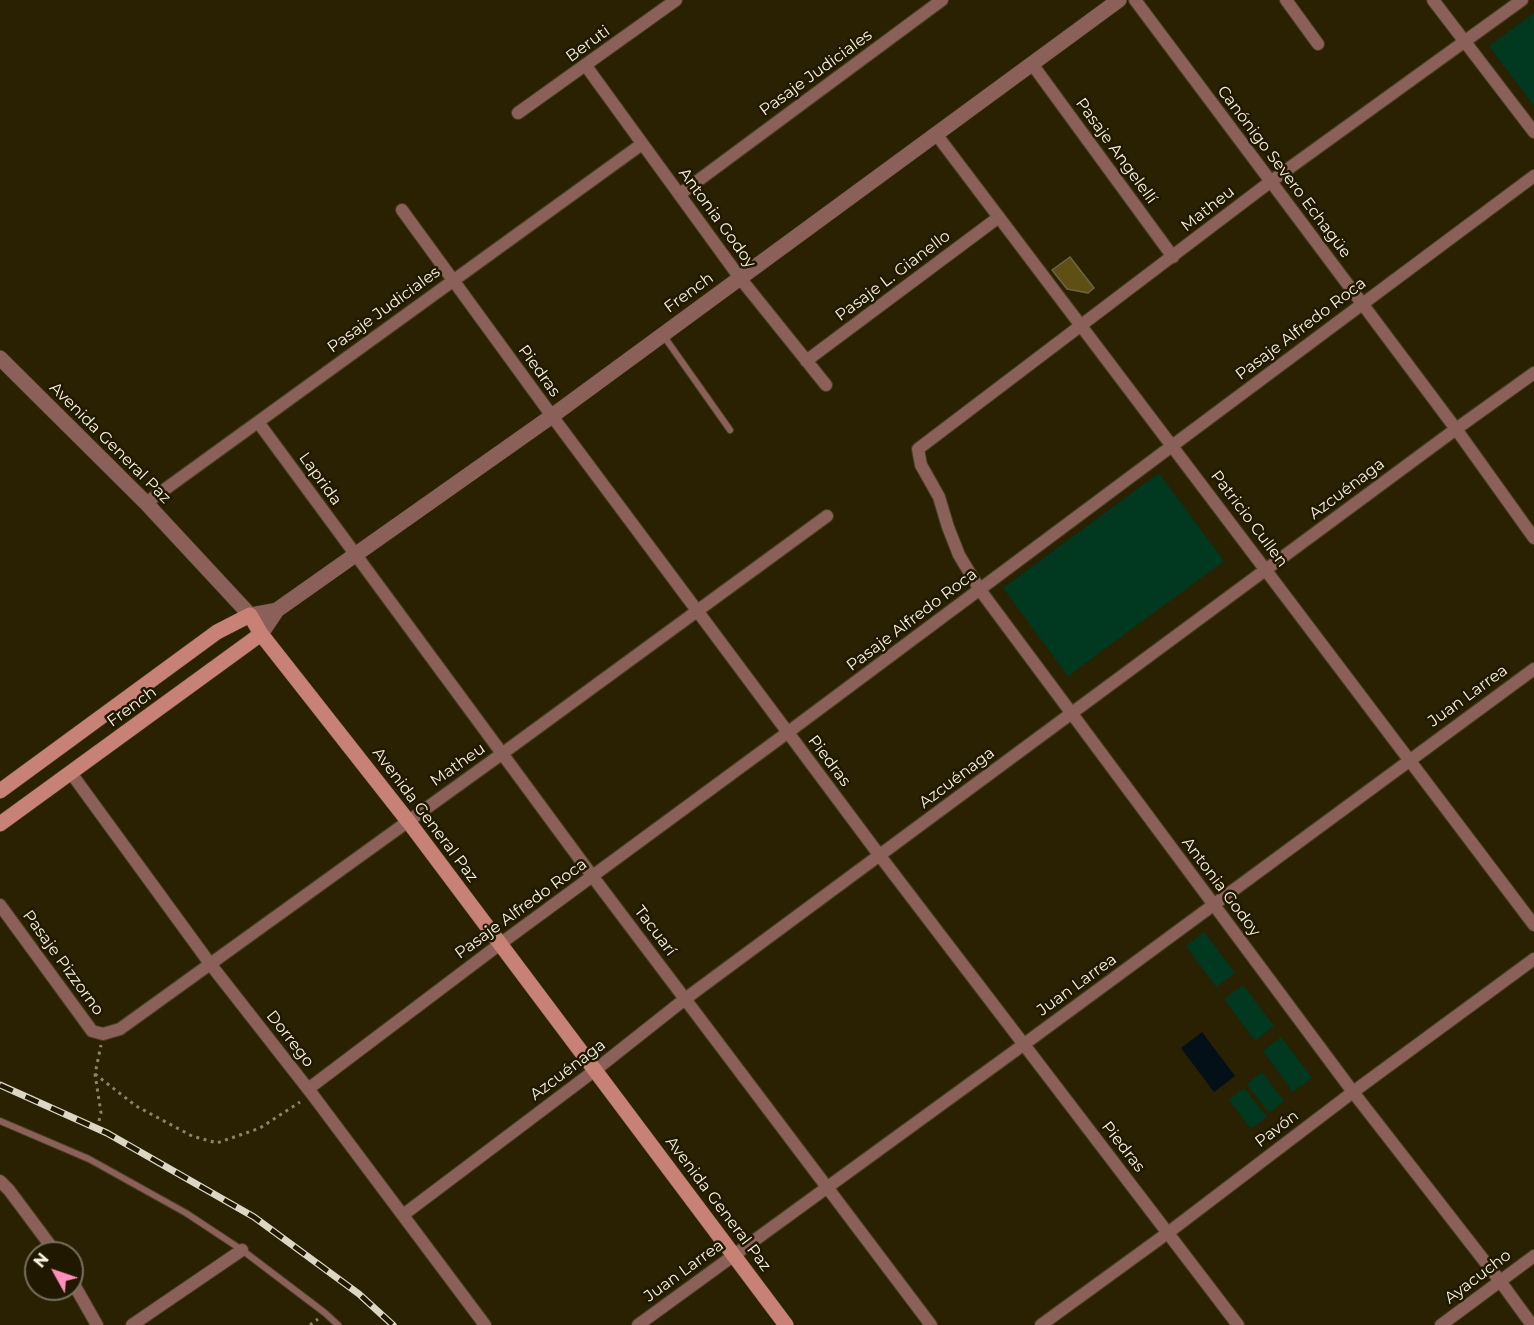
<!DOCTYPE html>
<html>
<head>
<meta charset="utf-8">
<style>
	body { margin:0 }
	#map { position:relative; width:1534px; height:1325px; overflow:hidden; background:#2a2102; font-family:Montserrat,sans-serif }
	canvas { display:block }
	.north { position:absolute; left:24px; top:1241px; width:60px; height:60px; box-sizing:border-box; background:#201800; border:2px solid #766f59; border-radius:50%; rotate:310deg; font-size:16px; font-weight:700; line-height:24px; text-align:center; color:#f6f1df }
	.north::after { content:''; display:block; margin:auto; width:21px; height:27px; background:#fe8ebc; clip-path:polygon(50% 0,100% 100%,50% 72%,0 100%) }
</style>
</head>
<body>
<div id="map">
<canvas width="1534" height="1325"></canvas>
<div class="north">N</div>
</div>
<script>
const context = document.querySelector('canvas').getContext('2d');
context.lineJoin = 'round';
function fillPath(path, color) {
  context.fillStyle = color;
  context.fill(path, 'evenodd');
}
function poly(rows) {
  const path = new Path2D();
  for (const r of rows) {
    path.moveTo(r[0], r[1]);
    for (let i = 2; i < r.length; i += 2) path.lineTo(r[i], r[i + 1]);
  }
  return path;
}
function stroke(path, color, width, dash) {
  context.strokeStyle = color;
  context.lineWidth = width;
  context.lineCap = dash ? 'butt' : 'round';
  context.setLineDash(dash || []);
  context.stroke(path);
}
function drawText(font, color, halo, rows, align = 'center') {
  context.font = font + ' Montserrat,sans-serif';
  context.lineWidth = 5;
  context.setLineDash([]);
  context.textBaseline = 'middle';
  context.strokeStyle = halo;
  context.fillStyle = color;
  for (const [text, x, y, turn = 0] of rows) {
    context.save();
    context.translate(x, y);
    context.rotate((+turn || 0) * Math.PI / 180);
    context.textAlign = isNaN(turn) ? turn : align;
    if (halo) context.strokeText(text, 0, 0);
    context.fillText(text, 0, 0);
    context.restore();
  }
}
const green = poly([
	[1534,13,1534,106,1489,46],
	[1159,473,1224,561,1068,676,1003,588],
	[1204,932,1235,973,1216,987,1186,946],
	[1243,985,1274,1026,1255,1041,1224,999],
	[1281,1037,1312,1078,1293,1092,1263,1051],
	[1262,1072,1284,1101,1269,1113,1247,1084],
	[1244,1088,1267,1117,1251,1129,1229,1100]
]);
const water = poly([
	[1202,1032,1235,1076,1214,1092,1181,1048]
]);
const building = poly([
	[1070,257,1094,288,1088,293,1067,289,1052,270,1070,257]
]);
const path = poly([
	[95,1074,136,1106,192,1136,217,1143,260,1128,300,1102],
	[99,1121,101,1113,95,1074,101,1045],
	[310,1325,318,1319]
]);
const service = poly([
	[663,335,730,430],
	[0,1121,89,1159,186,1213,242,1250,325,1313,338,1325]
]);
const minor = poly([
	[1135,0,1456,429,1534,538],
	[1286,0,1318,44],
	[1433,0,1534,132],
	[1522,0,1270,182,918,449,921,465,939,497,948,527,959,555,980,590,1353,1092,1500,1281,1532,1325],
	[1032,64,1173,257],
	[586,66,740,278,826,385],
	[518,113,676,0],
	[936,134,1534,925],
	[680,194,942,0],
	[402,210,552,416,880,856,1238,1325],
	[806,361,999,217],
	[258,422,593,877,931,1325],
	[146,503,642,144],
	[71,773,211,965,312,1094,485,1325],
	[0,905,92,1031,103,1034,120,1029,503,753,827,516],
	[308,1089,500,944,787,733,1534,176],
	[0,1181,9,1190,56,1253],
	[403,1215,594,1071,685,999,1456,429,1534,373],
	[72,1281,97,1325],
	[132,1325,242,1250],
	[638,1325,1023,1045,1534,669],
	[1041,1325,1169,1232,1353,1092,1534,959],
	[1441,1325,1534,1256]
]);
const tertiary = poly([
	[0,358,146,503,250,615,277,610],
	[261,634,277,610,552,416,1119,0]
]);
const secondary = poly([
	[0,791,217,632,250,615,261,634,408,821,786,1325],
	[0,824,261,634]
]);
const rail = poly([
	[0,1085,107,1133,254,1217,359,1294,393,1325]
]);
const streetNames = [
	["Beruti",588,44,-36],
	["Pasaje Judiciales",816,73,-36],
	["Pasaje Angelellí",1116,151,54],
	["Canónigo Severo Echagüe",1284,172,53],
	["Matheu",1208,209,-38],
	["Antonia Godoy",717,218,54],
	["Pasaje L. Gianello",893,276,-37],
	["French",689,293,-36],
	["Pasaje Judiciales",384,310,-36],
	["Pasaje Alfredo Roca",1301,329,-37],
	["Piedras",539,371,54],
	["Avenida General Paz",110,443,45],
	["Laprida",320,479,54],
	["Azcuénaga",1347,489,-37],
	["Patricio Cullen",1249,519,53],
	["Pasaje Alfredo Roca",912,620,-37],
	["Juan Larrea",1468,696,-36],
	["French",132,707,-36],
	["Piedras",829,761,53],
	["Matheu",458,765,-35],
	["Azcuénaga",957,778,-37],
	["Avenida General Paz",425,815,53],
	["Antonia Godoy",1221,887,53],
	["Pasaje Alfredo Roca",521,909,-36],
	["Tacuarí",655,931,53],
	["Pasaje Pizzorno",63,963,54],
	["Juan Larrea",1077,985,-36],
	["Dorrego",290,1039,52],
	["Azcuénaga",568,1070,-37],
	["Pavón",1277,1129,-37],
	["Piedras",1123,1147,52],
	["Avenida General Paz",718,1204,53],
	["Juan Larrea",684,1271,-36],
	["Ayacucho",1478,1277,-37]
];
fillPath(green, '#003820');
fillPath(water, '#041018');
fillPath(building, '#5e4f15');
stroke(building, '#6e6545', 1.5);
stroke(service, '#473e21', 8);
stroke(minor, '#473e21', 14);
stroke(tertiary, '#473e21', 16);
stroke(secondary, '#473e21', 16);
stroke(path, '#8b846c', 3, [3, 4.5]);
stroke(service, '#8b6058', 6);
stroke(minor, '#8b6058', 12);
stroke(tertiary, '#8b6058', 15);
stroke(secondary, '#c78275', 15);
stroke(rail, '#dcd7c3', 7);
stroke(rail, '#201800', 4.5, [14]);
drawText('16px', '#f6f1df', '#201800', streetNames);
</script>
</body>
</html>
